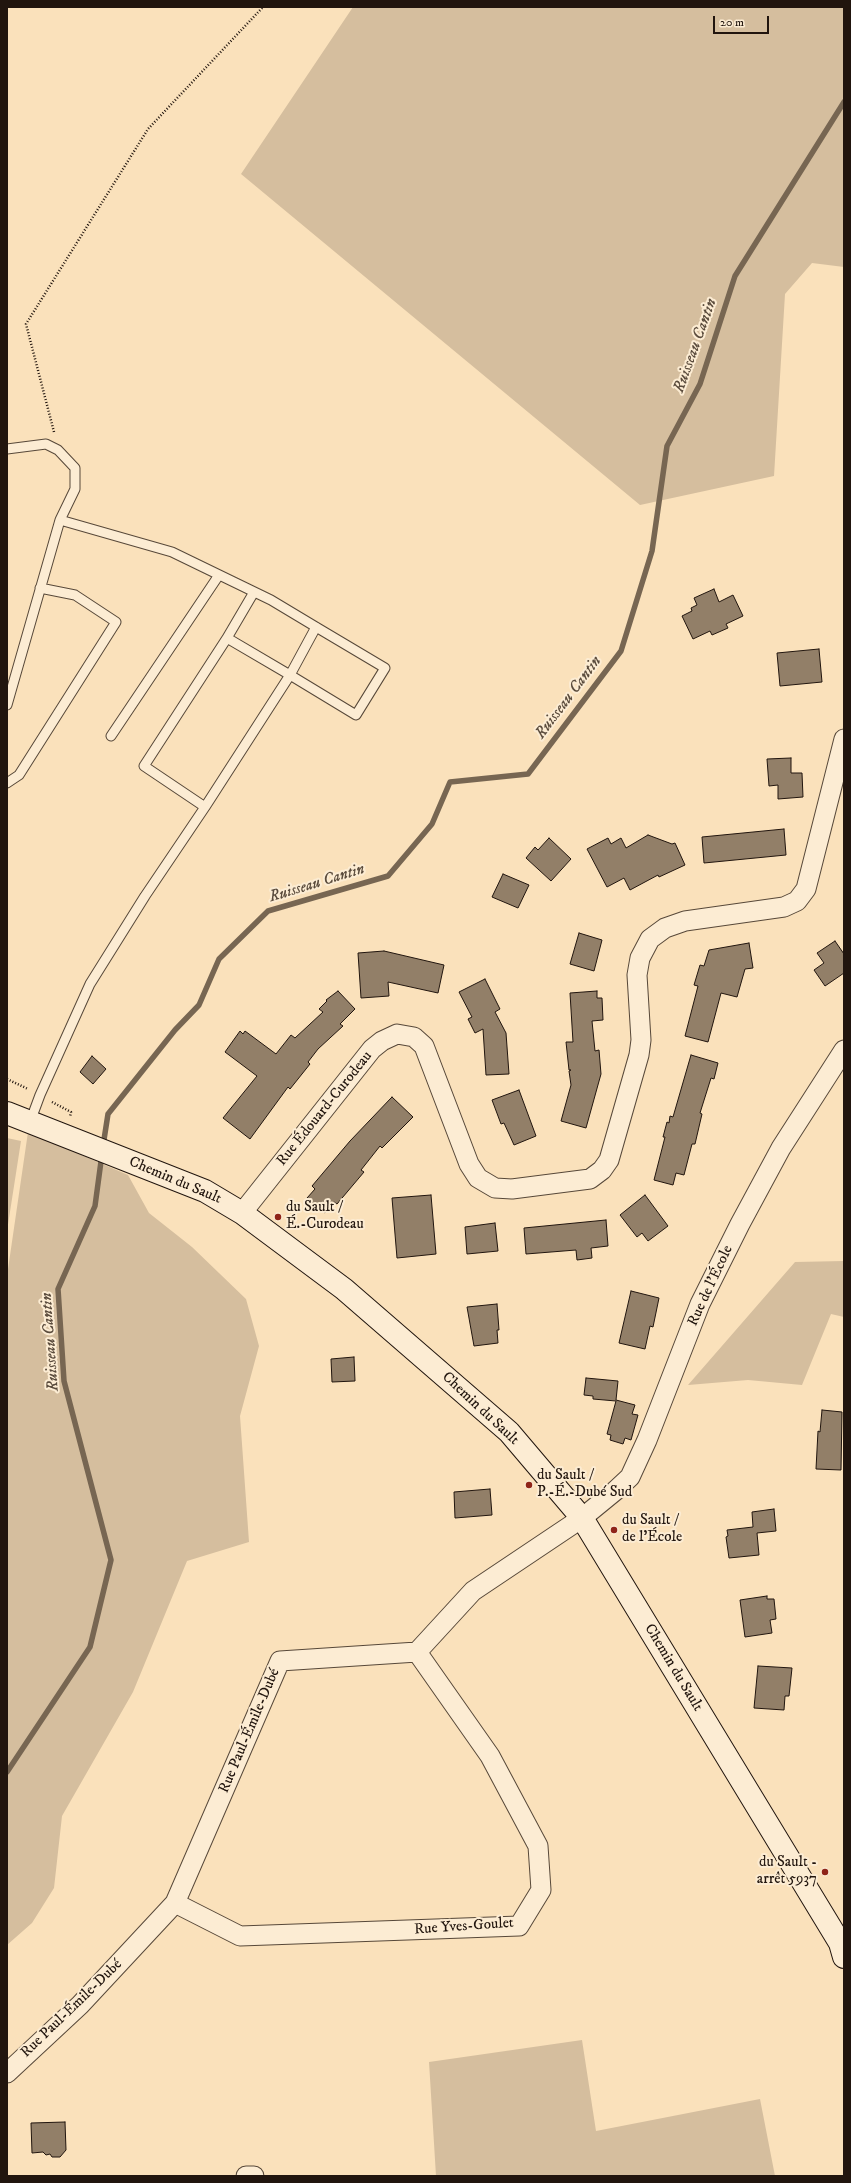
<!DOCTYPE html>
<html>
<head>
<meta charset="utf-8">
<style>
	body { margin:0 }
	#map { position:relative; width:851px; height:2183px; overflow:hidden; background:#fae1bb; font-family:"IM FELL DW Pica",serif }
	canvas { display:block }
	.frame { position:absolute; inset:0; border:8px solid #21150e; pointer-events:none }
	.scale { position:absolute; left:713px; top:16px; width:56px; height:18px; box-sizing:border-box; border:2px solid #21150e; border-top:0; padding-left:5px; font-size:12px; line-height:14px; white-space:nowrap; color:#21150e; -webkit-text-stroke:3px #fcecd3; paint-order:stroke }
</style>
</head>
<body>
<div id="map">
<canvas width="851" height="2183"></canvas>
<div class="frame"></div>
<div class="scale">20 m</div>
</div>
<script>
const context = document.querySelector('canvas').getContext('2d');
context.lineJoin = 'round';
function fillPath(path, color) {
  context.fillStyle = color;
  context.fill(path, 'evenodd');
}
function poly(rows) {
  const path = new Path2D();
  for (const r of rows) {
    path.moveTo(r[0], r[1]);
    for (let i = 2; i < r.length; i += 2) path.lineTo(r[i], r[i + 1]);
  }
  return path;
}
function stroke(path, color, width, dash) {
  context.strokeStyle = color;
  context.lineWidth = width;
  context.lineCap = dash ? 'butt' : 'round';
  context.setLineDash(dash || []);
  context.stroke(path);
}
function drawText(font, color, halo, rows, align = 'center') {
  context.font = font + ' "IM FELL DW Pica",serif';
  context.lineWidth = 4;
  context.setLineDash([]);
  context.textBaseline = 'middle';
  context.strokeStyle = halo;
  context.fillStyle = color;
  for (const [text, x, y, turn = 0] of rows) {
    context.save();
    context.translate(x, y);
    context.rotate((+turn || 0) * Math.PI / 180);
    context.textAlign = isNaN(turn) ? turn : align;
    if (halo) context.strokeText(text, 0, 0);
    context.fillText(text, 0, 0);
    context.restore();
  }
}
const green = poly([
	[353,7,844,7,844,267,812,263,785,294,774,476,640,505,241,174],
	[28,1132,128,1175,149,1213,192,1247,246,1299,259,1346,240,1416,249,1542,187,1561,133,1692,62,1816,54,1888,32,1923,7,1945,7,1276],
	[7,1138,21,1141,7,1231],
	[844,1261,844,1317,831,1314,802,1385,748,1380,688,1385,795,1262],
	[582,2040,596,2131,760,2099,775,2176,436,2176,429,2062]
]);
const stream = poly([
	[103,1146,108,1114,175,1030,199,1005,219,959,268,911,388,876,432,824,450,782,528,774,621,651,652,551,667,446,700,384,735,276,844,102],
	[7,1772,90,1647,111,1560,64,1381,58,1289,95,1206,102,1154]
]);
const building = poly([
	[714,589,719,602,733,595,743,616,726,624,728,628,712,635,710,631,693,639,682,616,692,611,691,608,697,605,694,598,714,589],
	[819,649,822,682,780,686,777,653,819,649],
	[791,758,791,773,802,773,803,797,778,799,778,785,769,786,767,759,791,758],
	[784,829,786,855,704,863,702,837,784,829],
	[648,835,672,844,675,843,685,865,659,877,658,875,630,890,624,878,607,887,587,849,608,838,611,844,621,838,626,848,648,835],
	[549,838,571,859,551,881,526,858,535,847,538,850,549,838],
	[503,874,529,885,518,908,492,897,503,874],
	[579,933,602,940,594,971,570,964,579,933],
	[835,941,844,954,844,973,825,986,814,970,824,963,817,953,835,941],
	[749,943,753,968,745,969,737,997,721,993,708,1042,685,1036,698,986,694,985,700,965,704,966,709,950,749,943],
	[384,951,444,965,438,993,388,982,389,996,361,998,358,953,384,951],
	[485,979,500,1009,495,1012,506,1033,509,1074,486,1075,483,1029,475,1033,468,1019,472,1017,459,992,485,979],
	[338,991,355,1009,340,1024,343,1026,318,1049,308,1062,310,1064,290,1089,288,1087,250,1139,223,1118,257,1076,225,1052,240,1031,243,1034,245,1031,276,1054,291,1035,295,1038,323,1012,319,1009,327,1001,326,1000,338,991],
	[597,991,597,998,602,998,603,1020,592,1021,595,1051,599,1050,601,1074,586,1128,561,1121,571,1085,569,1071,571,1070,569,1070,566,1042,573,1042,570,993,597,991],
	[691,1055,718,1063,714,1079,711,1078,700,1113,702,1114,695,1144,692,1144,684,1175,676,1173,673,1185,654,1180,665,1137,663,1137,667,1122,669,1123,670,1116,673,1117,691,1055],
	[92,1056,106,1069,93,1084,80,1072,92,1056],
	[519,1090,536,1136,514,1145,504,1123,501,1124,492,1100,519,1090],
	[392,1097,413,1117,382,1148,380,1146,361,1170,364,1172,337,1204,334,1202,325,1213,307,1198,315,1189,312,1186,350,1141,392,1097],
	[431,1195,436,1254,397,1258,392,1198,431,1195],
	[645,1195,668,1226,648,1241,642,1233,637,1237,620,1215,645,1195],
	[606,1220,608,1246,591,1248,592,1258,577,1260,576,1250,526,1254,524,1228,606,1220],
	[495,1223,498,1251,467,1254,465,1227,495,1223],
	[631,1291,659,1298,653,1327,650,1326,645,1349,619,1343,631,1291],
	[497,1304,499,1330,497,1330,498,1343,474,1346,467,1307,497,1304],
	[354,1357,355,1381,332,1382,331,1359,354,1357],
	[586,1378,618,1381,616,1400,635,1405,632,1414,638,1415,631,1440,625,1438,623,1444,610,1440,611,1435,607,1434,616,1401,593,1399,593,1396,584,1395,586,1378],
	[822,1410,842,1412,841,1470,816,1469,818,1431,820,1432,822,1410],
	[490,1489,492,1515,455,1518,454,1492,490,1489],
	[774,1509,776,1531,757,1533,759,1555,729,1558,726,1537,728,1536,727,1530,753,1527,752,1512,774,1509],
	[767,1596,767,1599,774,1599,776,1619,770,1620,772,1633,745,1637,740,1600,767,1596],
	[758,1666,792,1668,789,1696,785,1696,784,1710,754,1708,758,1666],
	[65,2122,66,2150,60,2157,52,2157,50,2154,46,2155,43,2152,32,2153,31,2123,65,2122]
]);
const path = poly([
	[54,432,26,324,148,129,263,7],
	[7,1079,28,1089],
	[52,1102,71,1112,70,1117]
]);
const lane = poly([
	[7,449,46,444,58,450,75,468,75,489,60,520],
	[227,638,254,592],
	[7,705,60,520,172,552,271,600,316,627,385,668,356,715,290,675,227,638,144,766,205,807,290,675,316,627],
	[111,736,219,575],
	[7,783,19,775,116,622,75,595,40,588],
	[30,1122,40,1095,90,984,145,896,205,807]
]);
const street = poly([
	[242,1213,372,1049,382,1041,397,1034,414,1037,424,1046,469,1164,478,1178,495,1188,512,1189,590,1179,602,1170,609,1160,639,1055,641,1040,637,975,640,958,650,939,665,928,685,921,784,907,797,901,806,889,844,739],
	[175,1903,240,1936,519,1926,541,1890,538,1846,490,1756,417,1652],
	[7,2073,80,2005,175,1903,280,1661,417,1652,473,1591,582,1518,615,1491,630,1477,647,1440,700,1304,740,1224,781,1148,844,1050],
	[246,2176,254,2176]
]);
const secondary = poly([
	[7,1113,205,1191,242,1213,344,1289,509,1432,582,1518,840,1943,844,1957]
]);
const markers = [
	[278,1217,4,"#8f2418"],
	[529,1485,4,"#8f2418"],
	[614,1530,4,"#8f2418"],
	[825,1872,4,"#8f2418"]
];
const streetNames = [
	["Rue Édouard-Curodeau",325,1109,-51],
	["Chemin du Sault",175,1181,23],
	["Rue de l'École",711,1286,-65],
	["Chemin du Sault",480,1409,43],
	["Chemin du Sault",673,1668,59],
	["Rue Paul-Émile-Dubé",250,1731,-67],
	["Rue Yves-Goulet",464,1927,-4],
	["Rue Paul-Émile-Dubé",72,2009,-44]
];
const poiNames = [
	["du Sault /",286,1208],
	["É.-Curodeau",286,1225],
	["du Sault /",537,1476],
	["P.-É.-Dubé Sud",537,1493],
	["du Sault /",622,1521],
	["de l'École",622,1538],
	["du Sault -",817,1863,"right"],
	["arrêt 5937",817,1880,"right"]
];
const waterNames = [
	["Ruisseau Cantin",696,346,-70],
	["Ruisseau Cantin",569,698,-53],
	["Ruisseau Cantin",317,884,-17],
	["Ruisseau Cantin",51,1342,-94]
];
fillPath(green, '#d5be9e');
stroke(stream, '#776652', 5.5);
fillPath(building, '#927f68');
stroke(building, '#21150e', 1);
stroke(lane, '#574839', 11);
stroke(street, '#574839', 21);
stroke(secondary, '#21150e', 24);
stroke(path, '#21150e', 2.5, [1, 2]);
stroke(lane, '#fcecd3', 9);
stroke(street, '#fcecd3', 19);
stroke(secondary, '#fcecd3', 22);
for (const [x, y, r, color] of markers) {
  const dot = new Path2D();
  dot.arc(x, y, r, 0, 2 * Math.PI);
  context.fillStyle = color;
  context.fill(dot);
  stroke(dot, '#fcecd3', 1.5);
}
drawText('15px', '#21150e', '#fcecd3', streetNames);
drawText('15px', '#21150e', '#fcecd3', poiNames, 'left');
drawText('italic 16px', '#5a4b3c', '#fcecd3', waterNames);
</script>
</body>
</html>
